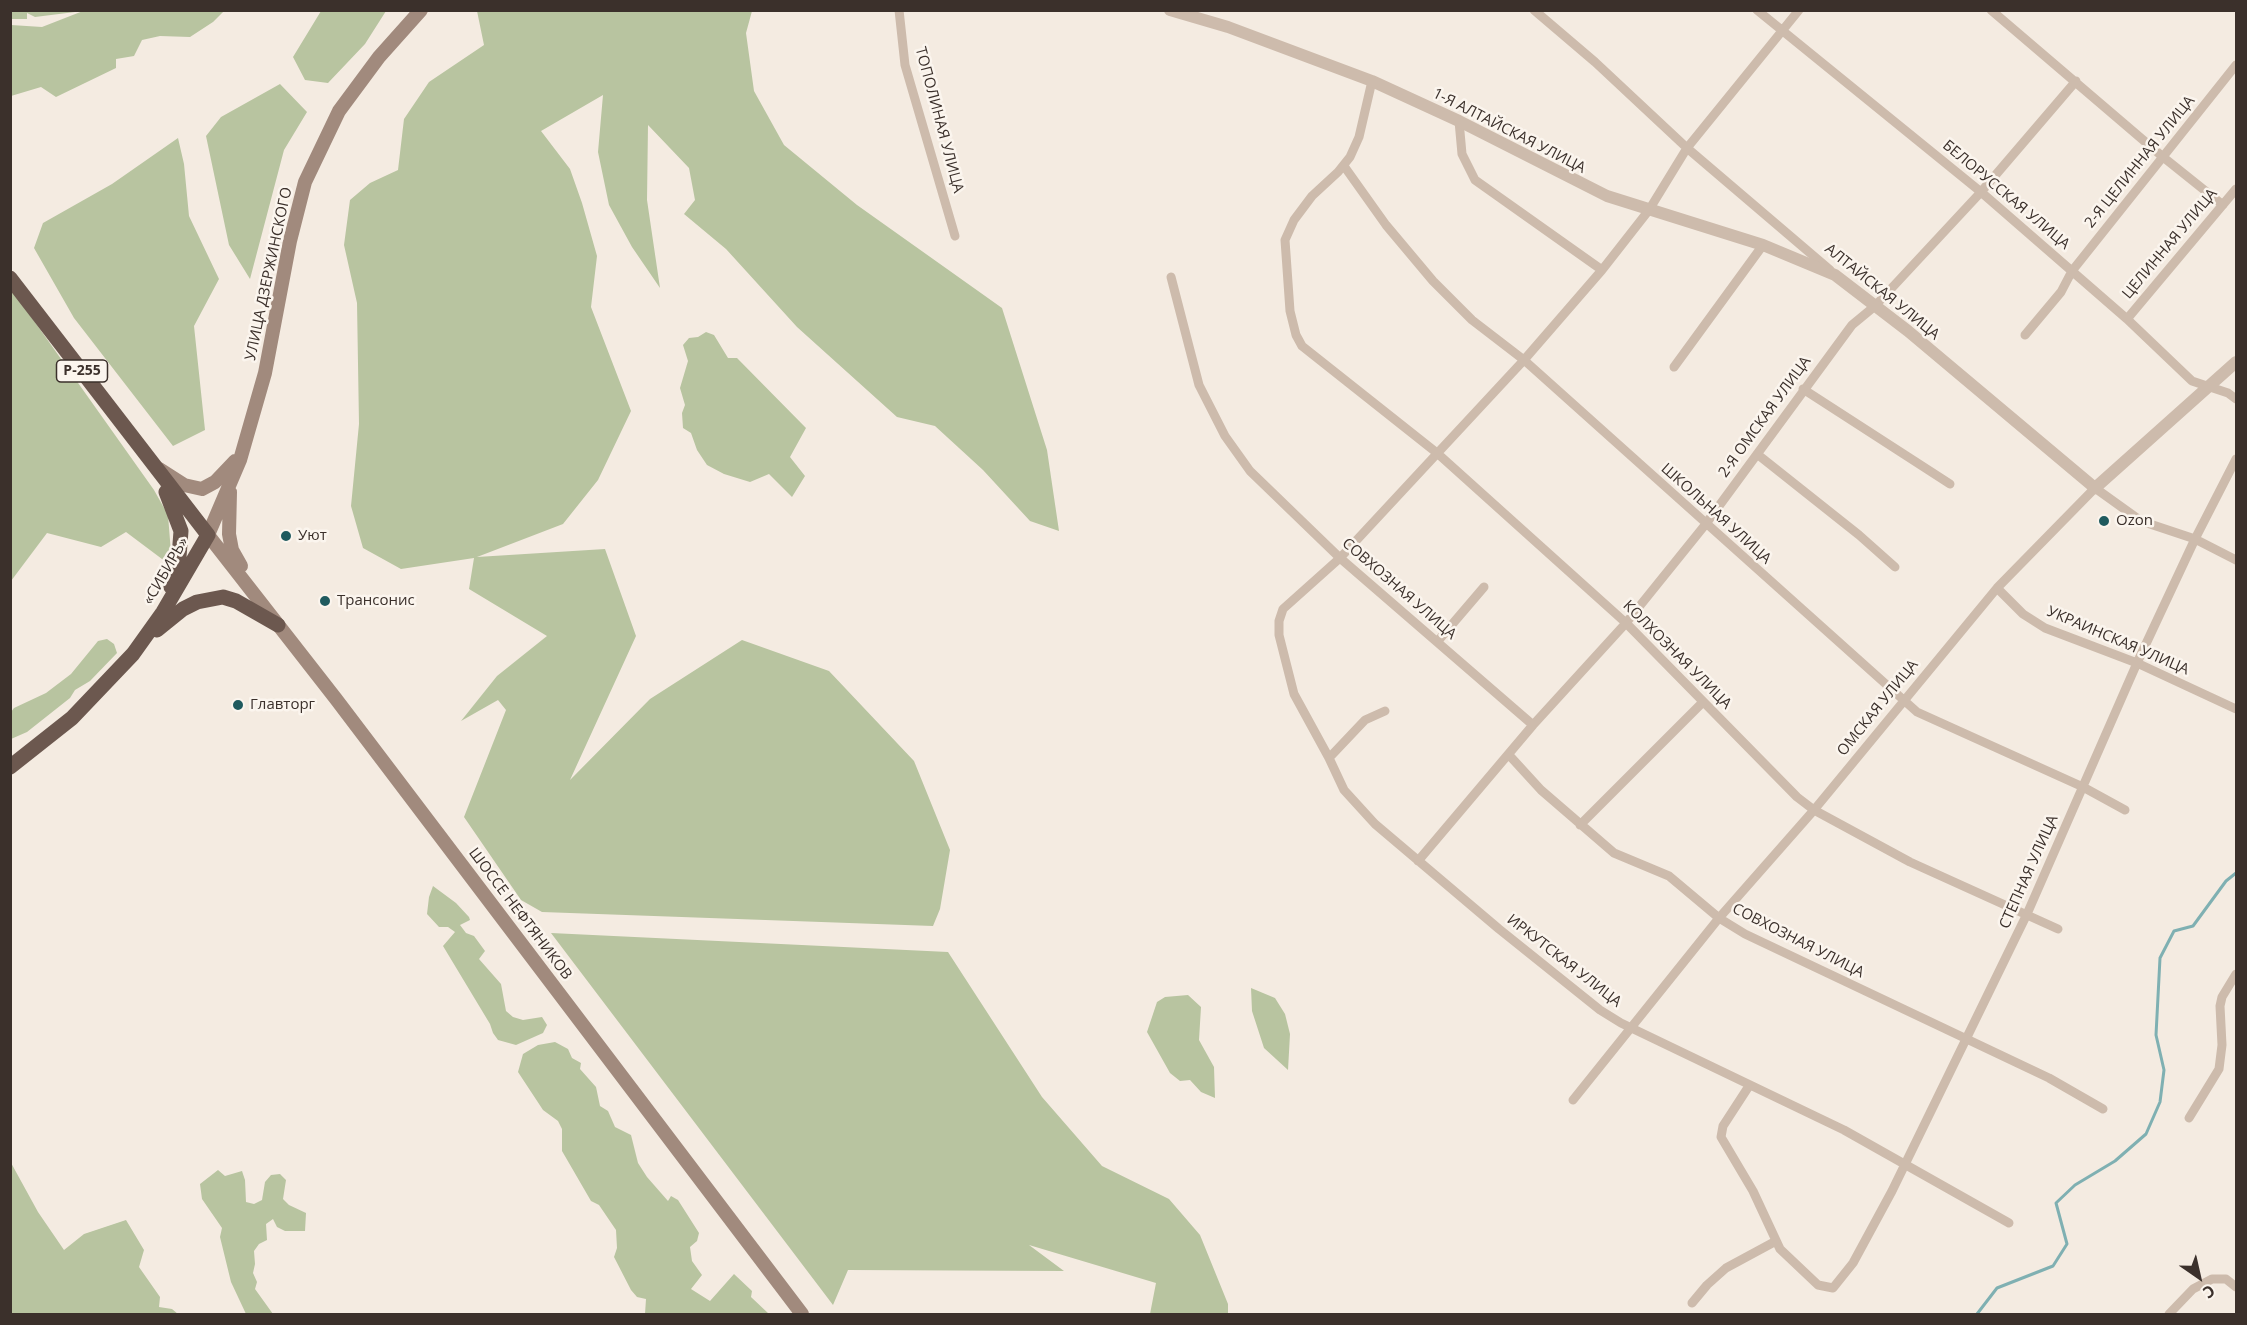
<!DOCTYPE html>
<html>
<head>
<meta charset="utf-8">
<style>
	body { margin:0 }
	#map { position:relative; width:2247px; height:1325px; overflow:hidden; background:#f4ebe1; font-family:"Open Sans",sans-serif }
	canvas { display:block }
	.frame { position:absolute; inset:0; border:12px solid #3b302b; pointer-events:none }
	.north { position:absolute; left:2169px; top:1247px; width:60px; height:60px; -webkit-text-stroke:4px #fbf5ee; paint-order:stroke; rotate:146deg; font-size:16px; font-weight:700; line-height:24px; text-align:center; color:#3b302b }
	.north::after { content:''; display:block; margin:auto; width:21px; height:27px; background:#3b302b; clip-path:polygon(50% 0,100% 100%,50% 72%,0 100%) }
</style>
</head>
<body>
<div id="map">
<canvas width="2247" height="1325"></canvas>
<div class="frame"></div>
<div class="north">С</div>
</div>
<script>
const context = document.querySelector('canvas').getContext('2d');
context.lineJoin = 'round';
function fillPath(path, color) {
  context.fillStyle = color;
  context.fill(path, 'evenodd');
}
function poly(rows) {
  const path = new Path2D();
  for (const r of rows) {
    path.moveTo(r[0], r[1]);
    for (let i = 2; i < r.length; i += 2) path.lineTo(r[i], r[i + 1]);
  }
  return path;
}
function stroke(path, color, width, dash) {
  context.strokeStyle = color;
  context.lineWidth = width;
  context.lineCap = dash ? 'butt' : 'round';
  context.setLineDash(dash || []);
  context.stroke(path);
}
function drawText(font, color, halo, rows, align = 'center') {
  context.font = font + ' "Open Sans",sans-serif';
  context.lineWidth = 5;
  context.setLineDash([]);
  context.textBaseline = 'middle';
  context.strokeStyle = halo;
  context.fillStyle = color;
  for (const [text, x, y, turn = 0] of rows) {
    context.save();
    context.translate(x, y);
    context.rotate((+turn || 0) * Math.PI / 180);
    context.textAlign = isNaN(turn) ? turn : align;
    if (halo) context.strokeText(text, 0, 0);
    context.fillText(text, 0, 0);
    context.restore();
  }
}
const green = poly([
	[11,10,224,10,224,11,213,22,190,37,160,36,142,40,134,56,116,59,116,68,56,97,41,87,11,96,11,25,42,27,83,11,35,17,27,13,27,19,11,19],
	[321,11,386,11,365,44,328,83,305,80,293,57],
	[477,11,752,11,746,33,754,91,784,145,857,205,1002,308,1047,450,1059,531,1030,521,983,470,935,426,897,417,797,327,726,249,684,214,695,200,689,168,648,125,647,200,660,288,632,247,609,205,598,152,603,95,541,131,570,169,582,203,597,256,591,307,631,411,598,480,563,524,477,557,605,549,636,636,570,780,650,699,742,640,829,671,914,761,950,850,940,909,933,926,542,912,521,900,464,817,506,710,498,700,461,721,497,676,547,636,469,589,474,558,401,569,363,548,351,506,359,424,357,303,344,245,350,200,370,183,398,170,404,119,429,82,484,45],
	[280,84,307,112,284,150,250,279,229,245,206,136,221,117],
	[178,138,184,164,189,216,219,279,194,326,205,430,173,446,74,318,34,248,43,223,112,184],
	[10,287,154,490,168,515,171,553,166,562,126,532,101,547,47,533,11,581],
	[706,332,714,335,728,358,737,358,806,428,790,457,805,476,792,497,769,474,750,482,724,474,707,465,697,450,691,433,683,428,682,413,685,405,680,388,688,361,683,345,689,338,698,337],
	[107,639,114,644,117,653,90,681,75,690,70,698,27,732,11,739,11,712,14,708,46,693,71,674,98,641],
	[433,886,456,903,469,917,470,920,460,925,466,933,474,936,485,951,479,959,501,984,506,1011,513,1017,523,1020,542,1017,547,1025,543,1033,516,1045,498,1040,493,1033,490,1024,443,946,455,932,448,927,439,927,427,914,429,897],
	[551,933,948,952,1042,1097,1102,1166,1169,1199,1200,1235,1228,1304,1228,1314,1150,1314,1156,1283,1029,1245,1064,1271,848,1270,833,1305],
	[1251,988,1275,998,1285,1014,1290,1034,1288,1070,1264,1048,1252,1011],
	[1188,995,1201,1007,1199,1040,1214,1067,1215,1098,1201,1092,1190,1080,1180,1081,1170,1073,1147,1032,1157,1002,1165,997],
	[555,1042,568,1049,572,1058,581,1063,580,1069,596,1087,600,1106,608,1111,615,1127,631,1135,638,1163,647,1177,668,1201,671,1196,678,1200,699,1233,697,1241,690,1247,692,1261,702,1275,691,1289,710,1301,734,1274,752,1291,751,1297,769,1314,645,1314,646,1299,637,1297,631,1290,614,1257,617,1248,616,1230,599,1205,591,1201,562,1151,562,1129,558,1121,543,1110,518,1072,523,1054,538,1045],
	[10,1161,38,1212,64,1250,84,1234,126,1220,144,1250,139,1267,160,1297,159,1307,172,1309,178,1314,11,1314],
	[218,1170,225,1176,242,1171,245,1180,246,1202,254,1204,262,1200,265,1182,271,1175,280,1174,286,1180,283,1199,289,1205,306,1213,305,1231,285,1231,277,1227,273,1219,266,1224,267,1240,259,1244,254,1251,255,1264,253,1273,257,1282,255,1289,273,1314,246,1314,231,1282,220,1237,222,1228,202,1199,200,1184]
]);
const stream = poly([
	[1977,1314,1997,1288,2053,1266,2067,1244,2056,1203,2075,1185,2115,1161,2146,1134,2160,1102,2164,1070,2156,1035,2160,958,2174,931,2193,926,2226,881,2236,873]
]);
const minor = poly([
	[899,10,905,65,955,236],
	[1534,10,1595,62,1687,148,1830,270],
	[1757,10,1981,192,2127,319,2192,381,2228,393,2236,399],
	[1799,10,1687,148,1649,210,1602,270,1524,360,1340,558,1283,609,1279,621,1279,635,1294,694,1329,758,1344,790,1375,824,1499,929,1600,1010,1621,1023,1844,1130,2009,1223],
	[1991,10,2163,157,2223,205],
	[1372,81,1359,137,1350,157,1338,172,1312,196,1294,220,1285,240,1290,311,1296,335,1302,346,1437,453,1626,623,1797,797,1814,810,1910,862,2058,929],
	[1459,121,1462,154,1475,180,1602,270],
	[1344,166,1386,225,1433,281,1472,320,1524,360,1917,712,2083,787,2125,810],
	[1171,277,1199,385,1225,436,1250,471,1340,558,1533,725],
	[2127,319,2236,189],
	[2025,335,2061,292,2072,271,2236,65],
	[1674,367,1763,245],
	[1803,389,1950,484],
	[1757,454,1859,535,1895,567],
	[1997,588,2023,614,2045,628,2137,663,2236,709],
	[1437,642,1484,587],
	[1509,755,1541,790,1614,853,1669,876,1719,918,1745,934,2049,1078,2103,1109],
	[1329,758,1365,720,1385,711],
	[1580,825,1703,702],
	[1418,861,1533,725,1626,623,1705,525,1852,325,1875,306,1981,192,2076,81],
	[1749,1086,1723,1126,1721,1137,1753,1191,1780,1249,1818,1285,1833,1288,1853,1263,1892,1191,2027,914,2137,663,2195,539,2236,459],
	[1573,1100,1719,918,1814,810,1997,588,2095,488,2141,521,2195,539,2236,560],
	[2189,1118,2219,1069,2222,1045,2220,1006,2222,997,2236,974],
	[1692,1303,1707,1285,1726,1268,1776,1241],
	[2169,1314,2193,1289,2212,1279,2226,1279,2236,1287]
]);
const tertiary = poly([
	[1170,10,1228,27,1372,81,1459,121,1607,196,1763,245,1835,275,1908,331,2095,488,2236,362]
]);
const secondary = poly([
	[421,10,379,57,339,111,305,182,290,241,265,373,240,460,208,535,336,699,802,1314],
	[159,469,184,485,202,489,215,482,235,461],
	[230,492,229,534,232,550,241,566]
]);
const trunk = poly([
	[10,278,208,535,163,612,133,654,72,718,10,767],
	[166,492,181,531,179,557,171,587],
	[157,630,183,609,197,602,223,597,236,601,278,625]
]);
const markers = [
	[2104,521,6,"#1f5a5e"],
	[286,536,6,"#1f5a5e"],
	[325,601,6,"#1f5a5e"],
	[238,705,6,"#1f5a5e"]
];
const shields = [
	[82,371,51]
];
const shieldNames = [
	["Р-255",82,371]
];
const streetNames = [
	["ТОПОЛИНАЯ УЛИЦА",939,120,75],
	["1-Я АЛТАЙСКАЯ УЛИЦА",1509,131,27],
	["2-Я ЦЕЛИННАЯ УЛИЦА",2140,162,-51],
	["БЕЛОРУССКАЯ УЛИЦА",2006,195,40],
	["ЦЕЛИННАЯ УЛИЦА",2170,244,-50],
	["УЛИЦА ДЗЕРЖИНСКОГО",269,274,-78],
	["АЛТАЙСКАЯ УЛИЦА",1882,292,39],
	["2-Я ОМСКАЯ УЛИЦА",1765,417,-54],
	["ШКОЛЬНАЯ УЛИЦА",1716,514,42],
	["«СИБИРЬ»",166,571,-60],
	["СОВХОЗНАЯ УЛИЦА",1399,589,41],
	["УКРАИНСКАЯ УЛИЦА",2118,641,23],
	["КОЛХОЗНАЯ УЛИЦА",1677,655,45],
	["ОМСКАЯ УЛИЦА",1878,708,-51],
	["СТЕПНАЯ УЛИЦА",2029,872,-66],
	["ШОССЕ НЕФТЯНИКОВ",520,914,53],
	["СОВХОЗНАЯ УЛИЦА",1798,941,27],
	["ИРКУТСКАЯ УЛИЦА",1564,961,38]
];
const poiNames = [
	["Ozon",2116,521],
	["Уют",298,536],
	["Трансонис",337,601],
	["Главторг",250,705]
];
fillPath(green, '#b8c4a0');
stroke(stream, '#7fb0b2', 3);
stroke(minor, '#cdbbac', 9);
stroke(tertiary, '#cdbbac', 12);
stroke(secondary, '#a18a7d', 14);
stroke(trunk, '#6c584f', 15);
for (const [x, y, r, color] of markers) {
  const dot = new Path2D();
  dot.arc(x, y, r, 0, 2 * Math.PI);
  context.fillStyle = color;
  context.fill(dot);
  stroke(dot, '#fbf5ee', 2);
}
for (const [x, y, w] of shields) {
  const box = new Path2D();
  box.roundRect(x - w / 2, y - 11, w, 22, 4.5);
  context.fillStyle = '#fbf5ee';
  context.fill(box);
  stroke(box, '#3b302b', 1.5);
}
drawText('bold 14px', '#3b302b', null, shieldNames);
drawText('15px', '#3b302b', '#fbf5ee', streetNames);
drawText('15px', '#3b302b', '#fbf5ee', poiNames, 'left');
</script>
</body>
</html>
